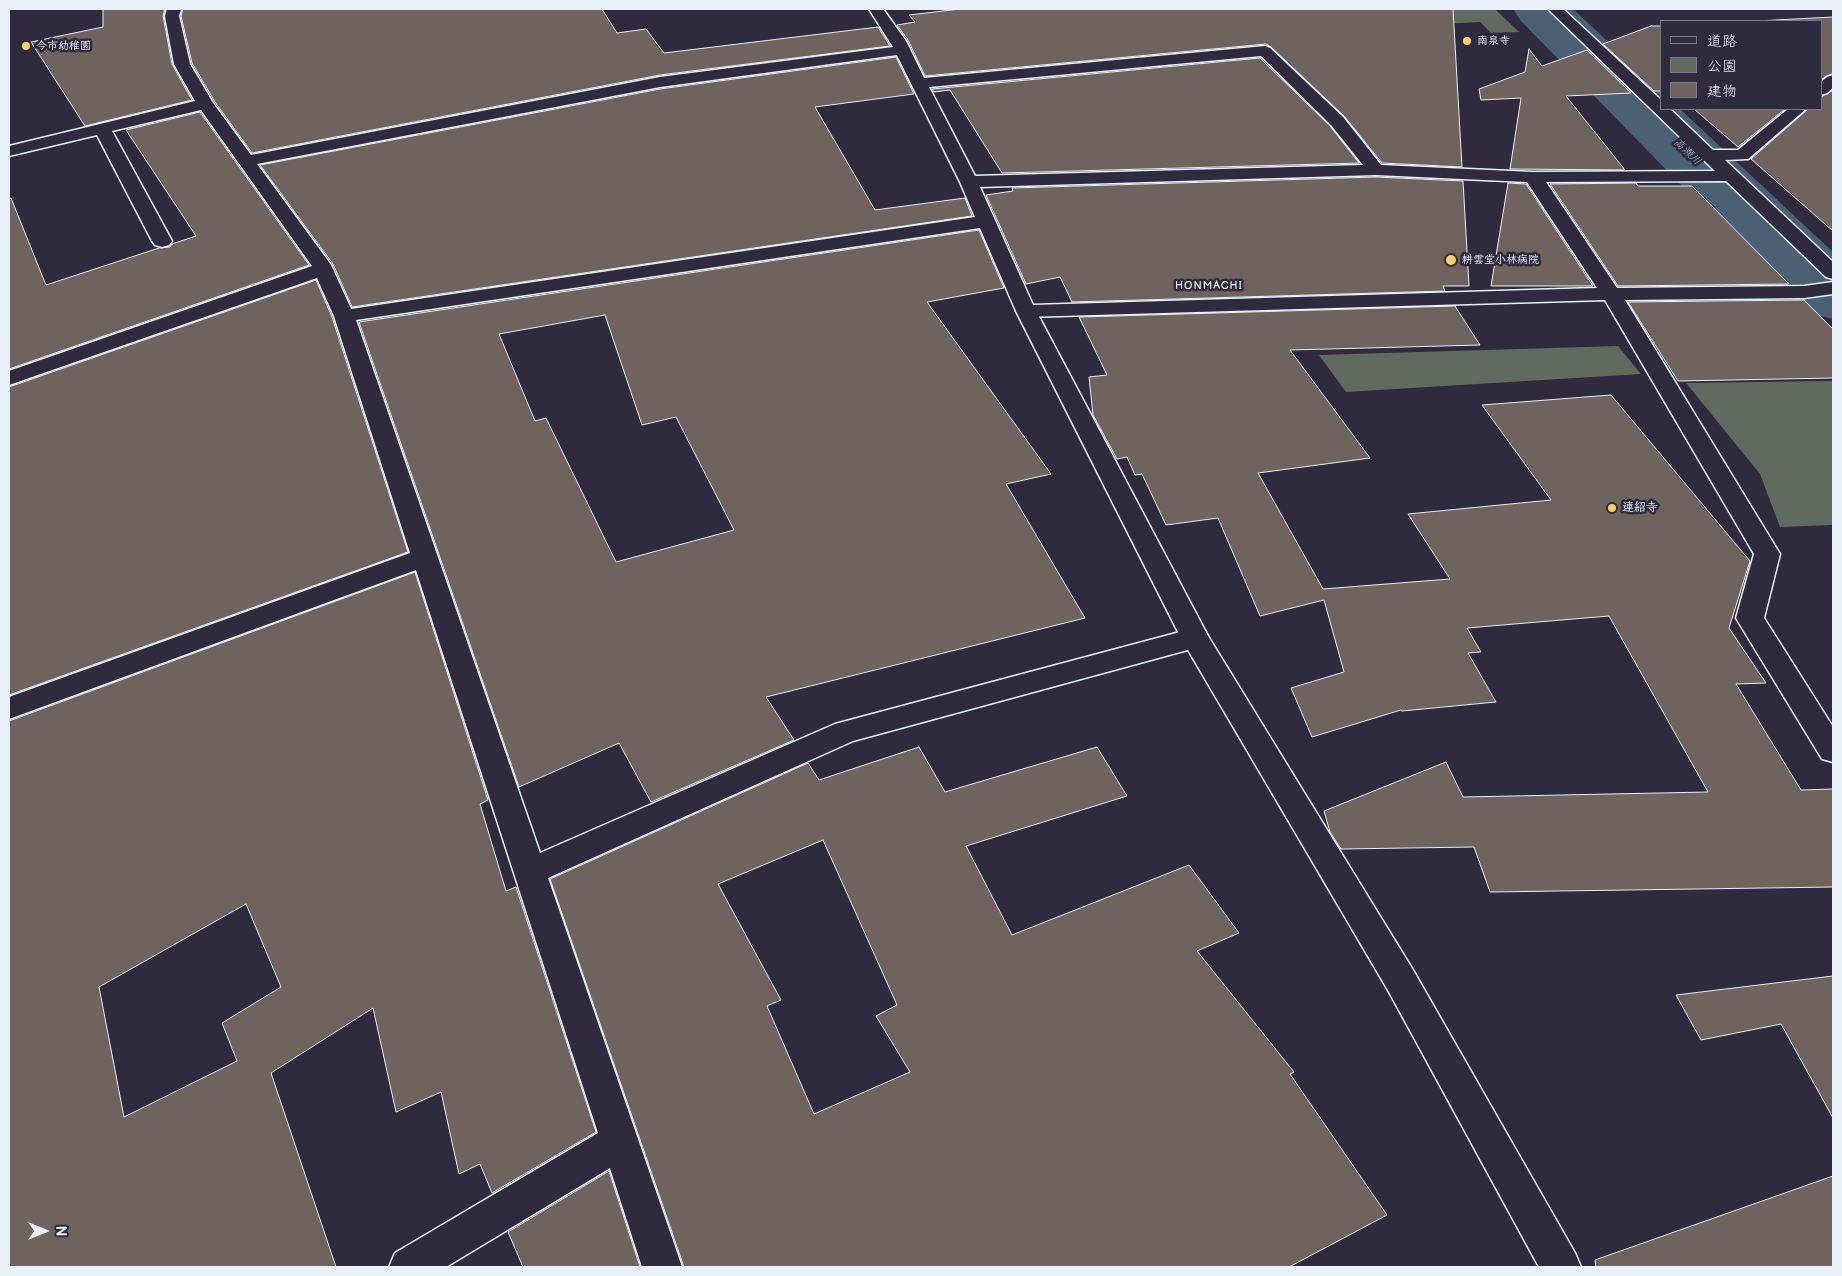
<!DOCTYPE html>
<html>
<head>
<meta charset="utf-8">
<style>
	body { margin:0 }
	#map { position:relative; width:1842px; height:1276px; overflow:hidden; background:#2f2a3d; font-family:"Balsamiq Sans","Klee One",sans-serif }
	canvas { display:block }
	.frame { position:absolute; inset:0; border:10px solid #e8f1f8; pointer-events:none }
	.legend { position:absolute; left:1660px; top:20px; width:162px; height:90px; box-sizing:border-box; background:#2f2a3d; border:1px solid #797a88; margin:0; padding:6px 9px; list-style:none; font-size:15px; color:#e8f1f8 }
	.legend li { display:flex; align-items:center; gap:10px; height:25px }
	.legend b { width:25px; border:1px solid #797a88 }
	.north { position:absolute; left:20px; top:1206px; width:50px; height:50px; -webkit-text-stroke:4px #2f2a3d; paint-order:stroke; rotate:90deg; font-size:14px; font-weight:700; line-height:20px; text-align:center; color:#e8f1f8 }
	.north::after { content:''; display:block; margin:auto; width:18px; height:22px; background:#e8f1f8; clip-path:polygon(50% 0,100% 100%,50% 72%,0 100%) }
</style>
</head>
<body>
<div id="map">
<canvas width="1842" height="1276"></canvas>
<div class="frame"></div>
<ul class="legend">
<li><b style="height:6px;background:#2f2a3d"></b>道路</li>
<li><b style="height:14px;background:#616a5e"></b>公園</li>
<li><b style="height:14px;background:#6f635e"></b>建物</li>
</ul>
<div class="north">N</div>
</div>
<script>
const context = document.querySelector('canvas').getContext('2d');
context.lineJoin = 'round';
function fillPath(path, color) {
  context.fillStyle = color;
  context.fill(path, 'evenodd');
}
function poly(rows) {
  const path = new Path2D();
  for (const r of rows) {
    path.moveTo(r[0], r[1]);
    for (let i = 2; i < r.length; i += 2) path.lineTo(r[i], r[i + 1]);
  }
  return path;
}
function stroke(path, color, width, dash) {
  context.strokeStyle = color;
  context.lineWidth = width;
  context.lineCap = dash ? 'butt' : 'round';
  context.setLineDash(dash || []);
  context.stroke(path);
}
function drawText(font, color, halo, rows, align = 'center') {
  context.font = font + ' "Balsamiq Sans","Klee One",sans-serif';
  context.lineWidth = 5;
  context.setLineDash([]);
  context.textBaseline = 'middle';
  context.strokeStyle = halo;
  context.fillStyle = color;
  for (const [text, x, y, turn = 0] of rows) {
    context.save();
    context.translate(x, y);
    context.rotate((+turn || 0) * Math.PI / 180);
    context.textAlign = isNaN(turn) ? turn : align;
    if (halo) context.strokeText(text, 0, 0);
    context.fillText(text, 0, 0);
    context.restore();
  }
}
const green = poly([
	[1402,9,1495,9,1519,32,1491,33,1480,22,1420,25],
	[1618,346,1641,374,1346,392,1319,355],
	[1833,381,1833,525,1780,527,1760,474,1686,383]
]);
const river = poly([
	[1513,9,1573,9,1661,91,1661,109,1680,109,1833,252,1833,319,1805,312,1521,21,1513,9]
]);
const building = poly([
	[103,9,165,9,163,16,172,64,192,100,85,126,31,42,103,27,103,9],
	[183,9,602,9,617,33,646,29,664,53,878,27,890,46,660,75,252,153,215,102,192,63,181,16,183,9],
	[960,9,1453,9,1462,167,1382,163,1344,116,1271,47,1266,44,925,76,908,40,897,25,915,22,909,15,960,9],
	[1833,17,1833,73,1821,80,1821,21,1756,21,1833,17],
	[1651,26,1661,26,1661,91,1654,91,1603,44,1651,26],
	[1529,49,1542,66,1587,50,1631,93,1566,96,1625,170,1510,169,1521,98,1481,100,1479,89,1525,72,1529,49],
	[896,57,914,94,815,107,875,210,965,198,972,216,352,307,333,264,260,165,660,89,896,57],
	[1260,58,1330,126,1359,163,1002,173,950,90,934,92,932,89,1260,58],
	[1833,90,1833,231,1751,159,1808,109,1821,109,1821,97,1833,90],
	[1694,109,1785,109,1738,147,1694,109],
	[200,112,309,265,9,369,9,199,11,198,46,285,159,248,170,247,172,244,196,236,126,130,200,112],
	[1376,177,1463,181,1469,286,1443,286,1445,291,1072,302,1060,277,1026,284,986,195,1013,191,1012,188,1376,177],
	[1508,183,1526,184,1593,286,1491,286,1508,183],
	[1636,183,1638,186,1692,186,1789,284,1618,286,1550,184,1636,183],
	[979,230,1004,288,927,302,1051,474,1006,484,1085,618,766,697,794,740,651,802,619,743,519,787,359,322,979,230],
	[605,315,642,425,676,417,734,530,616,562,546,418,535,421,499,334,605,315],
	[316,280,332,317,408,552,9,695,9,387,316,280],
	[1804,300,1833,329,1833,378,1678,381,1628,302,1804,300],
	[1455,306,1480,345,1290,350,1370,458,1258,473,1323,589,1450,579,1408,514,1551,500,1482,405,1611,395,1750,561,1729,628,1766,683,1736,684,1801,790,1833,789,1833,887,1490,892,1474,847,1341,849,1330,832,1324,811,1446,762,1463,797,1708,792,1609,616,1467,628,1481,652,1468,653,1496,702,1402,711,1401,710,1312,737,1291,688,1344,672,1324,600,1260,616,1218,518,1166,525,1142,474,1135,475,1127,457,1117,459,1093,415,1089,377,1107,375,1079,317,1455,306],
	[415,572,488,800,480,804,506,891,516,887,596,1132,492,1193,480,1164,459,1174,441,1092,396,1112,373,1008,271,1073,336,1267,9,1267,9,721,415,572],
	[246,904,281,987,222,1023,237,1061,124,1117,99,987,246,904],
	[919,747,945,792,1097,747,1127,796,966,846,1012,935,1189,865,1239,933,1197,951,1294,1072,1290,1074,1387,1215,1289,1267,684,1267,550,879,808,763,819,780,919,747],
	[823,840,897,1005,876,1016,910,1072,814,1114,767,1006,781,1000,718,884,823,840],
	[1833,976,1833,1118,1781,1024,1701,1040,1676,995,1833,976],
	[609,1171,640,1267,523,1267,508,1232,609,1171],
	[1833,1176,1833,1267,1596,1267,1595,1260,1833,1176]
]);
const street = poly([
	[167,9,181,9,179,16,190,64,213,103,251,155,660,77,893,47,869,9,883,9,906,41,924,78,1265,46,1270,48,1343,117,1381,165,1533,172,1715,171,1548,9,1563,9,1661,100,1661,109,1670,109,1713,150,1738,150,1788,109,1806,109,1748,159,1725,160,1833,262,1833,279,1826,277,1726,181,1546,182,1617,288,1804,286,1833,282,1833,294,1804,298,1625,300,1780,554,1764,618,1833,727,1833,762,1822,759,1736,618,1754,554,1605,300,1026,317,1019,315,1016,311,980,228,356,320,540,853,835,724,1195,628,1205,631,1209,638,1205,645,1195,648,853,741,548,878,682,1267,642,1267,610,1168,446,1267,389,1267,395,1253,598,1133,416,570,9,719,9,697,410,553,334,316,317,278,9,385,9,371,312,266,201,110,112,131,172,241,169,245,162,247,155,245,152,241,97,135,9,156,9,146,195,101,174,64,165,16,167,9],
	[897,55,960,182,975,217,351,309,331,265,257,164,660,87,897,55],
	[1261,56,1331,125,1363,165,975,176,929,87,1261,56],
	[1376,175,1527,182,1597,288,1033,305,980,187,1376,175],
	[1833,75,1833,88,1827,93,1821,95,1821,82,1827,77,1833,75]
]);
const secondary = poly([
	[1026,305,1033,307,1036,311,1208,636,1413,970,1575,1253,1581,1267,1539,1267,1389,992,1181,638,1016,311,1019,307,1026,305]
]);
const markers = [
	[1467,41,5,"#ffd166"],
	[26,46,5,"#ffd166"],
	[1451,260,6,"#ffd166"],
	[1612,508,5,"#ffd166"]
];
const farPoinames = [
	["南泉寺",1477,41],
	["今市幼稚園",36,46],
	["耕雲堂小林病院",1462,260]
];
const farWaternames = [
	["高瀬川",1687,152,44]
];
const farNeighbourhoodnames = [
	["HONMACHI",1209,286]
];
const poiNames = [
	["連紹寺",1622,508]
];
fillPath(green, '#616a5e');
fillPath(river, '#496173');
fillPath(building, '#6f635e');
stroke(building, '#e8f1f8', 1);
stroke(street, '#e8f1f8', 3);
stroke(secondary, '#e8f1f8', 3);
fillPath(street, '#2f2a3d');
fillPath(secondary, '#2f2a3d');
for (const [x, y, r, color] of markers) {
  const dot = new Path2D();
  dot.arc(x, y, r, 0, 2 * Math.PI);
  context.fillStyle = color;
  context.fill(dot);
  stroke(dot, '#2f2a3d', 2);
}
drawText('bold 11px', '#e8f1f8', '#2f2a3d', farPoinames, 'left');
drawText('italic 11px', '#a8b7c3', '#2f2a3d', farWaternames);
context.letterSpacing = '1px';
drawText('11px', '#e8f1f8', '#2f2a3d', farNeighbourhoodnames);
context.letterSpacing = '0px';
drawText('bold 12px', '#e8f1f8', '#2f2a3d', poiNames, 'left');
</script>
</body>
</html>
